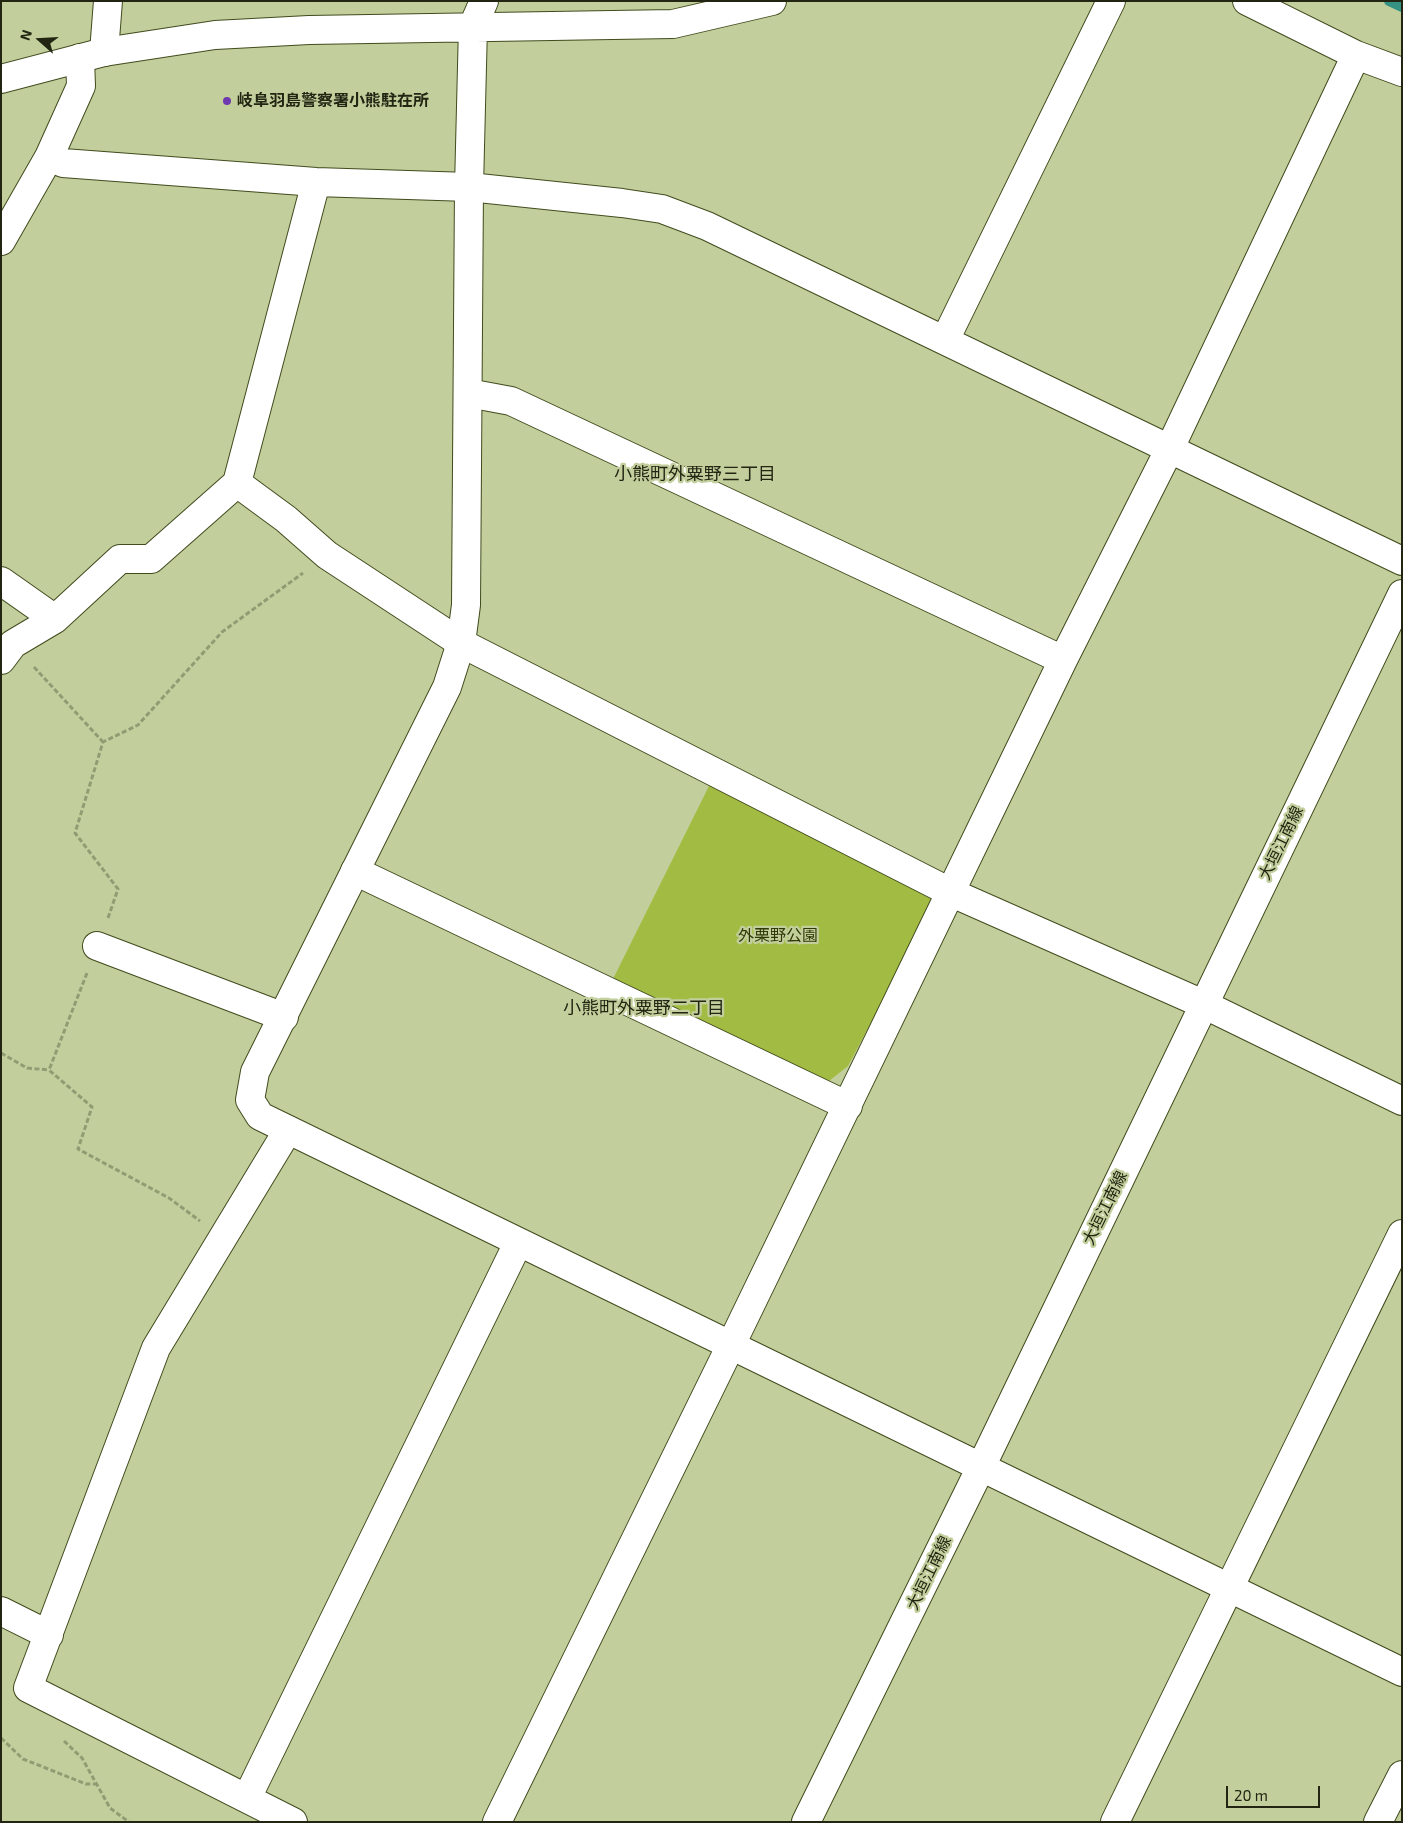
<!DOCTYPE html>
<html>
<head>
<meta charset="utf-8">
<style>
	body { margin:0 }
	#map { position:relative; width:1403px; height:1823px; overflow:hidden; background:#c2cf9d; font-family:"Exo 2",sans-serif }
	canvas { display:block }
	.frame { position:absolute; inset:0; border:2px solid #212512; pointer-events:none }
	.north { position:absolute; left:15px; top:15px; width:50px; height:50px; -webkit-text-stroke:4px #c2cf9d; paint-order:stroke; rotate:289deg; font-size:14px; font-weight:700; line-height:20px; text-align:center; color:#212512 }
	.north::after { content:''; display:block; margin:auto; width:18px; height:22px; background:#212512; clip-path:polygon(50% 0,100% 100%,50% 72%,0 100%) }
	.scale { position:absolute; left:1226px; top:1786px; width:94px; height:22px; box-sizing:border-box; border:2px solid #212512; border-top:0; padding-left:6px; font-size:15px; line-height:18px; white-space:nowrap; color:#212512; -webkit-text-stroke:4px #c2cf9d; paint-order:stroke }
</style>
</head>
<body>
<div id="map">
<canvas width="1403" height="1823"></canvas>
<div class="frame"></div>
<div class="north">N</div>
<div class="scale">20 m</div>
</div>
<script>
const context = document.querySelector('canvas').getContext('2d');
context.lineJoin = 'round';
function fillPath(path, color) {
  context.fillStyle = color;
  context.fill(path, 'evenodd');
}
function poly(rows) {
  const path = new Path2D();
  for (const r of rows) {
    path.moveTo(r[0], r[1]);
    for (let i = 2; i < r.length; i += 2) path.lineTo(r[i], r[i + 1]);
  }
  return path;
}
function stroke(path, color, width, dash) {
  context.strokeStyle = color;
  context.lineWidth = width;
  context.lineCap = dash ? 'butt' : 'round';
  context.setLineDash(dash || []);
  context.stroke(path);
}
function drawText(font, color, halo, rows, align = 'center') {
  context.font = font + ' "Exo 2","Noto Sans JP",sans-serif';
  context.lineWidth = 4.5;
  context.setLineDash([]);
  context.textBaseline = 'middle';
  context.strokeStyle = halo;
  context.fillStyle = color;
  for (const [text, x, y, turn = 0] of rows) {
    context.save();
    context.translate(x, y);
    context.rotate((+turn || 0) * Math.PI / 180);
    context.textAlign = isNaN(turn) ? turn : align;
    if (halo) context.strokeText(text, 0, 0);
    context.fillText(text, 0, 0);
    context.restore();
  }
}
const green = poly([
	[711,782,929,888,935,901,848,1066,829,1081,613,979]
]);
const stream = poly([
	[1389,1,1402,7]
]);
const path = poly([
	[34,667,103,742],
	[108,918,118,889,75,833,103,742,138,725,222,632,303,573],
	[87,973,49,1070,92,1107,78,1149,169,1198,200,1221],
	[1,1053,27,1068,49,1070],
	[1,1738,23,1759,86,1784,97,1784],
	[64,1741,82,1758,110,1808,129,1822]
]);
const minor = poly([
	[1247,1,1356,55,1402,72],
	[104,52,108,1],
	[49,157,63,163,316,182,469,187,622,203,662,209,707,226,1402,561],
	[316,182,237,483,286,519,327,555,461,643,952,893,1203,1004,1402,1101],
	[1,241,49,157,81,86,80,58],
	[945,340,1111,1],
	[468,393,511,401,1063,660],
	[1,581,55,619,13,644,1,660],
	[55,619,120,559,151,559,237,483],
	[355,871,848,1106],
	[97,946,284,1017],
	[288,1130,156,1348,28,1688,293,1822],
	[1,1611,49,1635],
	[247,1798,518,1243],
	[497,1822,731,1345,1063,660,1170,448,1356,55],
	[1115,1822,1402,1234],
	[1378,1822,1402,1775]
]);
const tertiary = poly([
	[484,1,473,26,469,187,466,605,461,643,447,687,255,1072,250,1100,260,1116,1402,1672],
	[1,79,104,52,215,35,309,30,673,24,772,1],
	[806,1822,981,1467,1402,594]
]);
const markers = [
	[227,101,5,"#6e38af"]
];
const poiNames = [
	["岐阜羽島警察署小熊駐在所",237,101]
];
const streetNames = [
	["大垣江南線",1281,843,-64],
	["大垣江南線",1105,1208,-64],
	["大垣江南線",929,1573,-64]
];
const parkNames = [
	["外栗野公園",778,936]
];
const neighbourhoodNames = [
	["小熊町外粟野三丁目",695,474],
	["小熊町外粟野二丁目",644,1008]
];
fillPath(green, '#a2bc43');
stroke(stream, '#359283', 10);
stroke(minor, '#414b1d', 30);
stroke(tertiary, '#414b1d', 30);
stroke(path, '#919c73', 3, [5, 2.5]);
stroke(minor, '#fff', 28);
stroke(tertiary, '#fff', 28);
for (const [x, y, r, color] of markers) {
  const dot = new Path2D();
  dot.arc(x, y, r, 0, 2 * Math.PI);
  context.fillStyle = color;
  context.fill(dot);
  stroke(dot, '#c2cf9d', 2);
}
drawText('bold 16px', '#212512', '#c2cf9d', poiNames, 'left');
drawText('16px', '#212512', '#c2cf9d', streetNames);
drawText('16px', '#2f3906', '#c2cf9d', parkNames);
drawText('18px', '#212512', '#c2cf9d', neighbourhoodNames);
</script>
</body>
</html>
